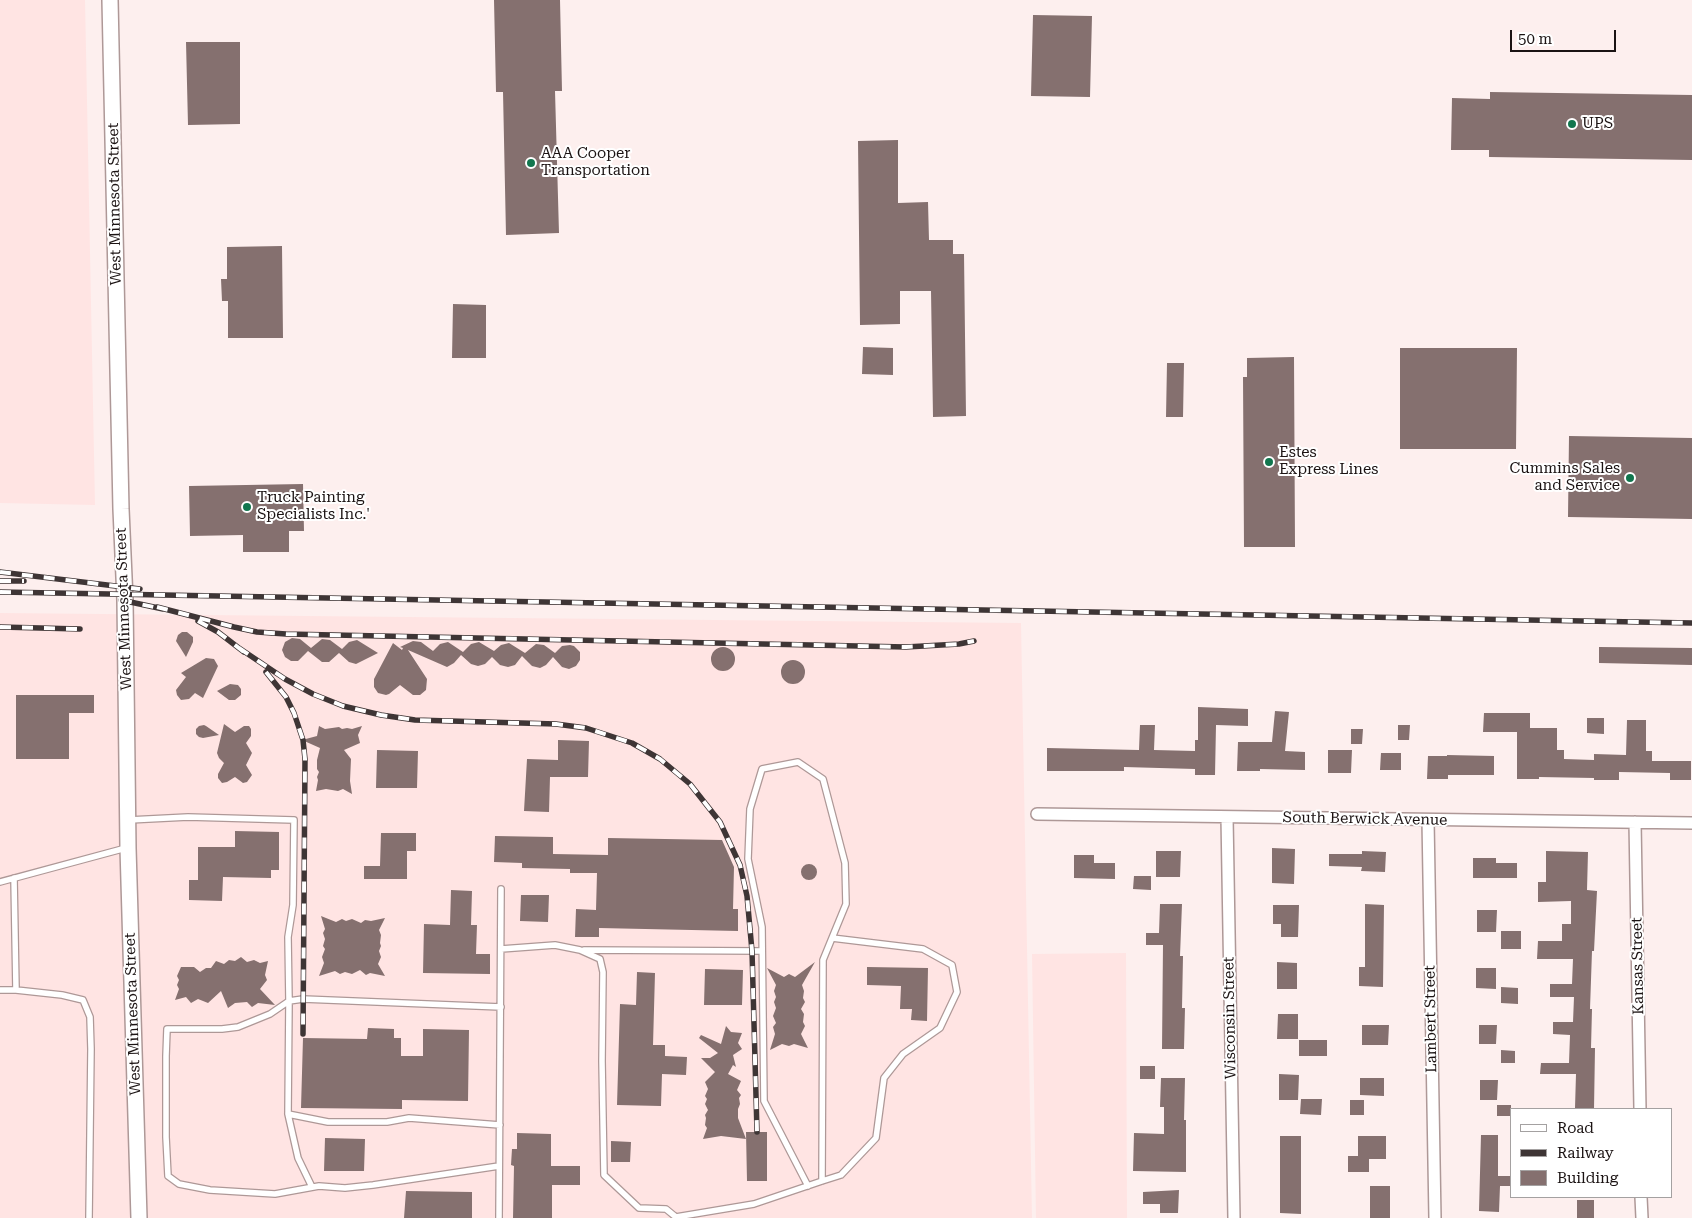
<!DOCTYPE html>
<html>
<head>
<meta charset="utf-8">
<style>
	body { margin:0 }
	#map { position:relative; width:1692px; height:1218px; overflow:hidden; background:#fdefee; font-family:"Roboto Serif",serif }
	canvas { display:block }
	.legend { position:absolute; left:1510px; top:1108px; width:162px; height:90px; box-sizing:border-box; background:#fff; border:1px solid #a4a1a1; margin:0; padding:6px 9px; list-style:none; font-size:15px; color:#1b1313 }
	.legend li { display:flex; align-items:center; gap:10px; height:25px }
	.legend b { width:25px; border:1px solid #a4a1a1 }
	.scale { position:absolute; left:1510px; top:30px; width:106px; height:22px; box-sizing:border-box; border:2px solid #1b1313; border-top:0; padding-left:6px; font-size:15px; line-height:18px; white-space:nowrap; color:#1b1313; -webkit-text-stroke:4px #fff; paint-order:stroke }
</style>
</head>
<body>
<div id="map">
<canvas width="1692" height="1218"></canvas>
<ul class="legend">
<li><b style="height:6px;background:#fff"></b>Road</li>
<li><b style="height:6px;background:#3e3535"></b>Railway</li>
<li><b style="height:14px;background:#85706f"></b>Building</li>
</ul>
<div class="scale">50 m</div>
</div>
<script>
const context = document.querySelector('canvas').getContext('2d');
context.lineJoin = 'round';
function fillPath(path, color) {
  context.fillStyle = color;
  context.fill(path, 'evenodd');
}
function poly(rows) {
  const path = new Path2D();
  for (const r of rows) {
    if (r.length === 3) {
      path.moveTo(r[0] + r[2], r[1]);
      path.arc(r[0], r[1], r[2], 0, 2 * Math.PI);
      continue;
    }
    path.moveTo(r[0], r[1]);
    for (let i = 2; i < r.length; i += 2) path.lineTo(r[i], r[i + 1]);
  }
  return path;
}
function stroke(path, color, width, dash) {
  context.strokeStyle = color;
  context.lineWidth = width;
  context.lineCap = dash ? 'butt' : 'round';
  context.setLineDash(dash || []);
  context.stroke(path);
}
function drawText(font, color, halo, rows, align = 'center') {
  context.font = font + ' "Roboto Serif",serif';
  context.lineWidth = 4;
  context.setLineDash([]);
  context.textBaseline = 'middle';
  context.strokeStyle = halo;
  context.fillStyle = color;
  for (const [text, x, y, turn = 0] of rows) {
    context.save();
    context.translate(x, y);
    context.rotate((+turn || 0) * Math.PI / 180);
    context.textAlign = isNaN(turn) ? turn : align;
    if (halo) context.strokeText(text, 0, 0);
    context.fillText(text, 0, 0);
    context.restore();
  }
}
const built = poly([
	[0,0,85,0,95,505,0,503],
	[0,613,1021,623,1032,1218,0,1218],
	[1126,953,1127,1218,1036,1218,1032,954]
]);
const building = poly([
	[494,0,560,0,562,91,555,91,559,233,506,235,503,92,496,92],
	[1033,15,1092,16,1090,97,1031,96],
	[186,42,240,42,240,124,188,125],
	[1490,92,1692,95,1692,160,1489,157,1489,150,1451,150,1452,98,1490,99],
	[898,140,898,203,928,202,929,240,953,240,953,254,964,254,966,416,933,417,931,291,900,291,900,324,860,325,858,141],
	[282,246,283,338,228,338,228,301,222,301,221,279,227,279,227,247],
	[453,304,486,305,486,358,452,358],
	[863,347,893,348,893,375,862,374],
	[1400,348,1517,348,1516,449,1400,449],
	[1294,357,1295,547,1244,547,1243,377,1247,377,1247,358],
	[1167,363,1184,363,1183,417,1166,417],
	[1569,436,1692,438,1692,519,1568,517],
	[303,484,304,531,289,531,289,552,243,552,243,535,190,536,189,486],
	[182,632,187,632,193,637,193,642,186,657,176,641,178,635],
	[292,638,300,639,311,648,322,639,330,640,342,649,349,642,357,640,378,653,356,664,349,662,339,653,329,662,322,662,308,651,298,661,291,661,285,657,282,650,285,642],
	[413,641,421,642,433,651,440,644,448,642,463,652,471,644,479,642,494,651,501,645,509,643,525,653,536,644,544,645,555,653,562,646,570,645,574,646,580,652,580,660,576,666,569,669,562,667,553,657,546,665,540,668,532,666,522,656,515,665,508,667,500,665,492,657,485,664,478,666,471,664,461,655,454,663,447,667,408,650,427,679,426,690,420,695,413,695,400,685,389,694,386,695,378,693,374,687,374,679,393,643,402,650,403,648,400,647],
	[1599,647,1692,648,1692,665,1599,663],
	[723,659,12],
	[206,658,214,659,218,666,203,698,195,693,189,699,181,700,177,695,176,690,186,677,181,673],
	[793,672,12],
	[230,684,238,685,241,689,241,695,235,700,229,700,217,691],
	[16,695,94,695,94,713,69,713,69,759,16,759],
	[1198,707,1248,709,1248,726,1216,725,1215,775,1195,775,1195,769,1124,767,1124,771,1047,771,1047,748,1139,750,1140,725,1155,725,1154,750,1195,751,1195,740,1198,740],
	[1275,711,1289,712,1285,751,1305,752,1305,770,1260,769,1260,771,1237,771,1238,742,1272,742],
	[1484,713,1530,713,1530,728,1557,728,1557,750,1564,750,1564,759,1594,760,1594,754,1626,755,1627,720,1646,720,1646,751,1652,751,1652,761,1691,761,1691,780,1670,780,1670,773,1619,772,1619,780,1594,780,1594,778,1539,777,1539,779,1517,779,1517,732,1483,732],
	[1587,718,1604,718,1604,734,1587,733],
	[224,724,235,732,244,726,249,726,251,729,251,736,246,743,252,753,246,765,252,775,247,782,243,783,235,777,227,782,222,783,218,778,218,774,224,763,219,758,217,753],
	[204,725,206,726,219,735,203,738,199,737,196,734,196,729,199,726],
	[1398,725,1410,725,1409,740,1398,740],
	[319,726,325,729,339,727,342,729,347,728,352,729,362,726,358,735,360,743,344,750,351,759,350,781,352,794,343,789,338,791,326,789,316,791,318,780,317,777,319,772,317,769,317,760,320,748,302,740,317,736],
	[1351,729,1363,729,1362,744,1351,744],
	[558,740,589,741,588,777,550,777,549,812,524,811,527,759,558,760],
	[377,750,418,751,417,788,376,788],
	[1328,750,1352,750,1351,773,1328,773],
	[1381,753,1401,753,1401,770,1380,770],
	[1447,755,1494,756,1494,775,1448,775,1448,779,1427,779,1428,756,1447,756],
	[235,831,279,832,279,870,271,870,271,878,223,877,222,901,189,900,189,880,198,880,198,847,235,847],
	[381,833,416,833,416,851,407,851,407,879,364,879,364,866,380,866],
	[495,836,553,837,553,854,608,855,608,838,722,840,734,867,733,909,738,909,738,931,599,928,599,937,575,937,576,909,596,910,597,873,570,873,570,869,522,868,522,863,494,862],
	[1272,848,1295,849,1294,884,1272,883],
	[1156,851,1181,851,1180,877,1156,877],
	[1362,851,1386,852,1385,872,1361,871,1362,867,1329,866,1329,854,1362,854],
	[1546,851,1588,852,1587,890,1597,891,1594,951,1592,951,1590,1009,1592,1009,1591,1048,1595,1048,1594,1109,1575,1108,1576,1074,1540,1074,1541,1063,1569,1063,1570,1035,1553,1034,1553,1022,1573,1022,1574,997,1550,997,1550,984,1572,984,1573,959,1537,959,1538,941,1562,941,1562,924,1571,924,1571,901,1538,902,1538,882,1546,882],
	[1074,855,1094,855,1094,863,1115,863,1115,879,1074,878],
	[1473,858,1496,858,1496,863,1517,863,1517,878,1473,878],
	[809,872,8],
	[1134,876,1151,876,1151,890,1133,889],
	[451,890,472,891,471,925,477,925,476,954,490,954,490,974,423,973,424,924,450,925],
	[521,895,549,895,548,922,520,921],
	[1160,904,1182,904,1180,956,1183,956,1182,1008,1185,1008,1184,1049,1162,1049,1163,945,1146,945,1146,933,1159,933],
	[1365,904,1384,905,1383,987,1359,986,1359,967,1365,967],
	[1273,905,1299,905,1298,937,1281,937,1281,924,1273,924],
	[1477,910,1497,910,1496,932,1477,932],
	[321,916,336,922,342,919,346,921,352,919,361,923,365,920,371,921,385,918,379,930,381,935,380,943,381,946,379,951,381,957,378,964,385,976,370,973,366,975,360,970,352,974,345,972,340,974,335,971,319,976,324,963,322,957,325,949,323,946,325,939,323,933,325,929],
	[1501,931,1521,931,1521,949,1501,949],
	[241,957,247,962,254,960,260,963,268,961,265,975,267,980,260,989,275,1005,258,1003,252,1007,247,1002,235,1003,228,1008,221,991,208,1003,198,999,191,1003,186,997,175,1000,179,989,177,985,179,980,177,976,181,967,194,967,200,972,206,968,211,968,216,961,224,964,229,960,235,961],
	[815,962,802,985,804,991,803,998,805,1002,801,1009,804,1014,803,1022,805,1026,801,1034,808,1048,794,1044,789,1046,782,1044,770,1050,775,1034,773,1027,776,1023,773,1016,776,1008,774,1002,776,997,774,991,776,985,767,968,784,977,789,974,795,977],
	[1277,962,1297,963,1297,989,1277,989],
	[867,967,928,968,927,1021,911,1020,912,1009,900,1009,901,986,867,985],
	[1476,968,1496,968,1496,989,1476,988],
	[705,969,743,970,742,1005,704,1005],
	[637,972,655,973,653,1045,665,1045,665,1056,687,1057,686,1075,662,1074,661,1106,617,1105,620,1004,636,1005],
	[1501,987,1518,988,1518,1004,1501,1003],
	[1278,1014,1298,1014,1298,1039,1277,1039],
	[1362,1025,1389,1025,1388,1045,1362,1045],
	[1479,1025,1497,1025,1496,1044,1479,1044],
	[726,1026,731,1032,742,1033,738,1043,742,1049,733,1055,736,1067,733,1065,728,1074,741,1081,737,1090,741,1095,739,1098,740,1104,738,1109,738,1118,746,1139,721,1136,703,1139,707,1128,705,1125,706,1118,705,1115,708,1110,705,1104,707,1099,705,1096,708,1089,705,1082,715,1072,701,1058,710,1058,718,1053,699,1038,701,1035,721,1044],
	[368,1028,394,1029,394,1038,401,1038,401,1056,423,1056,423,1029,469,1030,468,1101,402,1100,402,1109,301,1108,303,1038,367,1039],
	[1299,1040,1327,1040,1327,1056,1299,1056],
	[1501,1050,1515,1051,1515,1063,1501,1063],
	[1140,1066,1155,1066,1155,1079,1140,1079],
	[1279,1074,1299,1075,1298,1100,1279,1100],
	[1161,1078,1185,1078,1184,1120,1186,1120,1186,1172,1133,1171,1134,1133,1164,1134,1164,1107,1160,1107],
	[1360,1078,1384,1078,1384,1096,1360,1095],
	[1480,1080,1498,1080,1497,1100,1480,1100],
	[1301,1099,1322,1099,1321,1115,1300,1114],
	[1350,1100,1364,1100,1364,1115,1350,1115],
	[1497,1105,1511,1105,1511,1116,1497,1116],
	[746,1132,767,1132,767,1181,747,1181],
	[517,1133,551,1134,551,1166,580,1166,580,1185,552,1185,552,1218,513,1218,514,1166,511,1165,512,1149,517,1149],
	[1481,1135,1498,1135,1498,1176,1511,1176,1511,1186,1500,1186,1499,1212,1479,1211],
	[1280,1136,1301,1136,1301,1214,1280,1213],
	[1358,1136,1386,1136,1386,1159,1369,1159,1369,1172,1348,1172,1348,1156,1358,1156],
	[325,1138,365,1139,364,1171,324,1171],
	[611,1141,631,1142,630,1162,611,1162],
	[1370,1186,1390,1186,1390,1218,1370,1218],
	[1179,1190,1178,1213,1160,1213,1160,1204,1143,1204,1143,1192],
	[406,1191,472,1192,472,1218,404,1218],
	[1577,1200,1594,1200,1594,1218,1577,1218]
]);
const lane = poly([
	[129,820,188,817,294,820,293,905,288,937,289,1001,288,1114,328,1122,387,1122,409,1118,500,1125],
	[14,878,16,990,62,995,83,1000,90,1017,91,1049,89,1218],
	[0,882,126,848],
	[501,949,555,945,580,950,600,959,603,972,602,1061,604,1175,639,1208,666,1209,677,1218],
	[584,950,762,951],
	[0,990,16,990],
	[288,1114,298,1158,312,1187],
	[499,1166,373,1185,345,1188,319,1186,275,1194,210,1190,179,1184,168,1176,166,1137,166,1056,167,1029,222,1029,238,1027,270,1014,289,1001,303,999,501,1007],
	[808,1186,764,1101,762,927,748,859,750,809,762,769,798,762,823,779,845,863,846,904,832,938],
	[676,1217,754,1204,822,1181,841,1175,876,1138,884,1078,903,1054,940,1028,957,992,952,965,923,949,832,938,823,960,822,1181],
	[499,1218,501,889]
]);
const street = poly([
	[1037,814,1692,823],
	[1227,817,1234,1218],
	[1428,820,1435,1218],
	[1635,822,1640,1109],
	[1641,1197,1642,1218]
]);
const secondary = poly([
	[110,0,121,509,125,600,128,848,139,1218]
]);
const rail = poly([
	[0,572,140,589],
	[0,581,24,581],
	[0,592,1692,623],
	[121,600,163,609],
	[157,607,234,627,257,632,286,634,906,647,959,644,974,641],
	[198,621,218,632,244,652],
	[0,627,80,629],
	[239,648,285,679,313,694,343,706,381,715,415,720,556,724,586,728,632,743,660,759,690,784,720,822,740,865,747,896,752,951,757,1132],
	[266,672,286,697,294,713,303,740,305,759,303,1034]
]);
const markers = [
	[1572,124,5,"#11764e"],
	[531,163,5,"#11764e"],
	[1269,462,5,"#11764e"],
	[1630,478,5,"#11764e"],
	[247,507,5,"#11764e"]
];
const poiNames = [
	["UPS",1582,124],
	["AAA Cooper",541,154],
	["Transportation",541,171],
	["Estes",1279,453],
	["Express Lines",1279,470],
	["Cummins Sales",1620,469,"right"],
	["and Service",1620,486,"right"],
	["Truck Painting",257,498],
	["Specialists Inc.'",257,515]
];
const streetNames = [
	["West Minnesota Street",115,204,-91],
	["West Minnesota Street",124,609,-92],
	["South Berwick Avenue",1365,819,1],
	["Kansas Street",1638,966,-91],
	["West Minnesota Street",133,1014,-92],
	["Wisconsin Street",1230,1018,-91],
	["Lambert Street",1431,1019,-91]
];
fillPath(built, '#ffe4e3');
fillPath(building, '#85706f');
stroke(lane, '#ae9897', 8);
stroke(street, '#ae9897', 14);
stroke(secondary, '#ae9897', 18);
stroke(lane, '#fff', 5.5);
stroke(street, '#fff', 11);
stroke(secondary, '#fff', 15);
stroke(rail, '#3e3535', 5.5);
stroke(rail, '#fff', 4, [11]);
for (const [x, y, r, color] of markers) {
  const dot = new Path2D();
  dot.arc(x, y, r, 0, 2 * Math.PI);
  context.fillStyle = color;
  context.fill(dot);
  stroke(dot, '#fff', 2);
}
drawText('15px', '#1b1313', '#fff', poiNames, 'left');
drawText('15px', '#1b1313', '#fff', streetNames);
</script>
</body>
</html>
